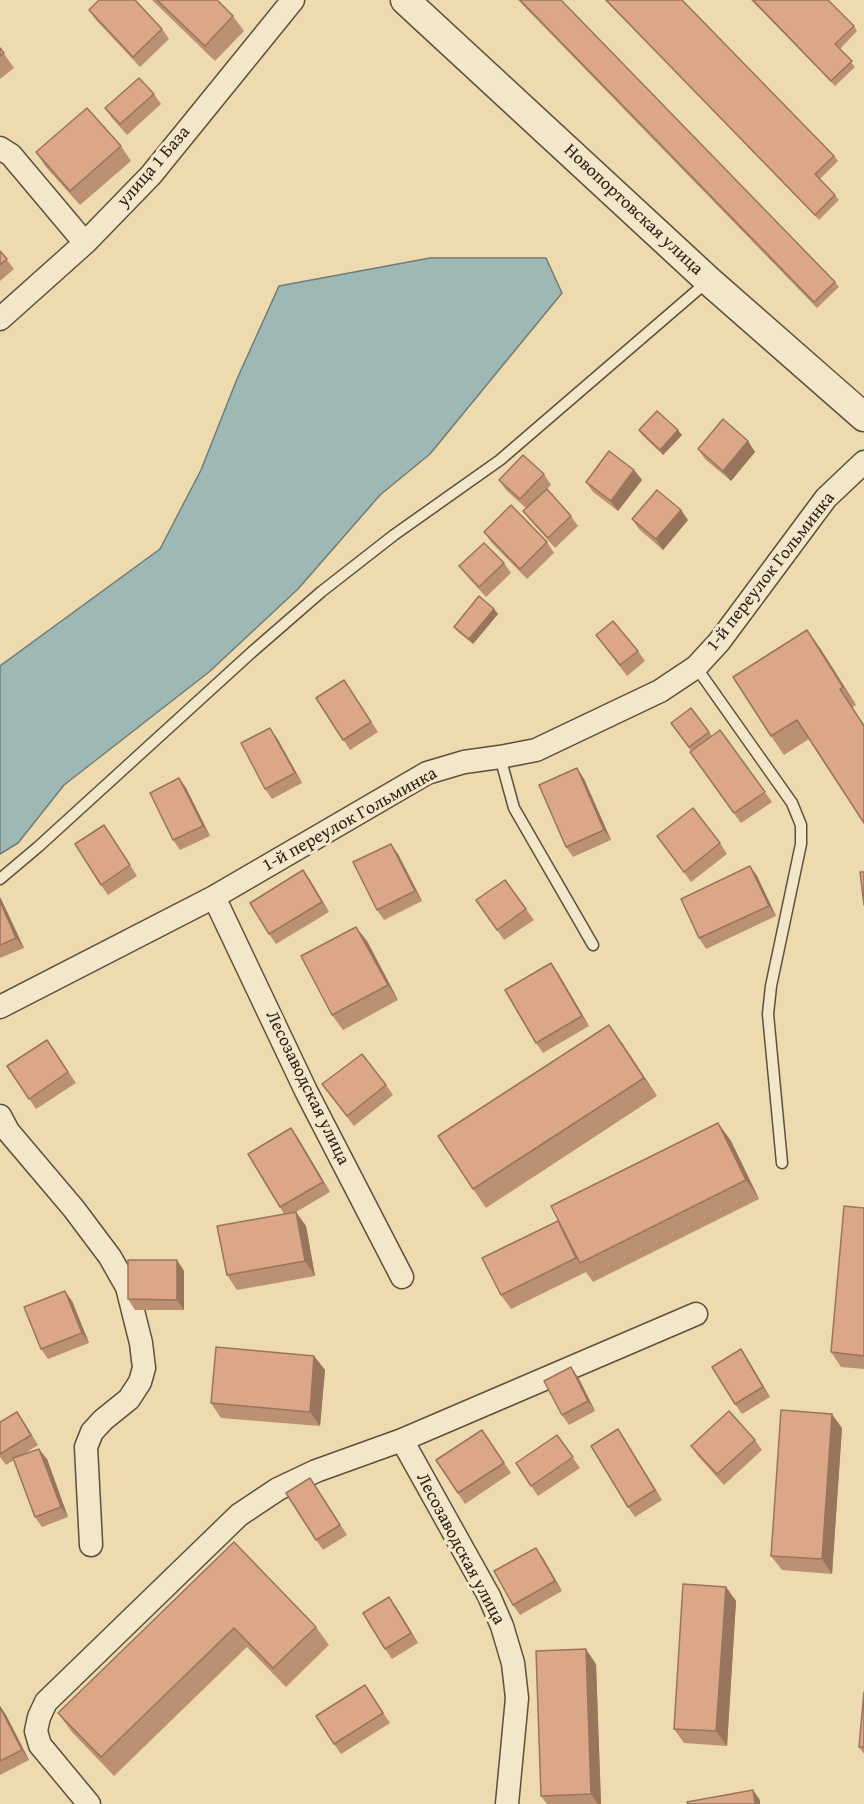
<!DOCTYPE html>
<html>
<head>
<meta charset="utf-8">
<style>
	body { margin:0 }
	canvas { display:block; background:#eddaae }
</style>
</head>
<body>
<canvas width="864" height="1804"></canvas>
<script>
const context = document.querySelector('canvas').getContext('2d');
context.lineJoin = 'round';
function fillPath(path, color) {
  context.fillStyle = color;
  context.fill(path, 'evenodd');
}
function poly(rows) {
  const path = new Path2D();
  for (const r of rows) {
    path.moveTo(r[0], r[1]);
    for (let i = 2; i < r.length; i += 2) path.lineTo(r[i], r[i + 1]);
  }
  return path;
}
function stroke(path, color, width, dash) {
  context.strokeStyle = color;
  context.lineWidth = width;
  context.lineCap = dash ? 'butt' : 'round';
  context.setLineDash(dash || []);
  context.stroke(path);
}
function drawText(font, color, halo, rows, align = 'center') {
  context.font = font + ' "Gentium Book Plus",serif';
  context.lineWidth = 6;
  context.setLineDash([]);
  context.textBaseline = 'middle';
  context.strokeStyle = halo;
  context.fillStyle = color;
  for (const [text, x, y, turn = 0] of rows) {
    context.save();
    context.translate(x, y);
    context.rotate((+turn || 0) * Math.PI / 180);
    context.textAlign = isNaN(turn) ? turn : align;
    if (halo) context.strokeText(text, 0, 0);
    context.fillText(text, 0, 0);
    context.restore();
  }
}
const water = poly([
	[430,258,546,258,562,293,430,454,380,495,298,589,209,672,64,785,18,843,0,854,0,666,160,549,201,470,237,379,279,286,430,258]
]);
const service = poly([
	[696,667,792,803,801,825,801,844,771,986,768,1014,782,1163],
	[500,757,514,808,593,945],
	[0,879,38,847,252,652,321,592,394,535,500,460,708,281]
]);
const minor = poly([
	[0,148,11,155,85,243],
	[0,319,85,243,151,175,293,0],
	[214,897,306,1091,402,1277],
	[0,1007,214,897,427,773,464,762,500,757,536,750,660,691,696,667,719,642,826,498,864,462],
	[0,1116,8,1131,74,1209,110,1257,127,1287,141,1343,144,1368,140,1382,129,1399,103,1420,92,1432,86,1447,91,1545],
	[402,1440,489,1596,502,1626,513,1663,517,1698,507,1804],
	[89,1804,40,1745,36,1731,39,1717,46,1702,239,1515,278,1489,316,1471,402,1440,696,1314]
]);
const tertiary = poly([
	[405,0,709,281,864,417]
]);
const wall = poly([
	[152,0,217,0,233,16,244,31,215,61],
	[518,0,561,0,835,282,839,287,817,308],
	[605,0,682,0,834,156,838,161,820,179,835,195,839,200,819,220],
	[751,0,828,0,854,26,857,31,840,49,855,67,835,86],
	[89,10,162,29,169,39,140,67,96,20],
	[0,48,14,68,0,79],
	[154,94,161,104,127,135,112,118,105,108],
	[121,146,131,161,80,205,46,167,36,152],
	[0,251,14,269,0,281],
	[639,430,682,435,663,455,642,435],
	[748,441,755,452,731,481,705,459,698,449],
	[634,470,642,480,618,511,593,492,586,482],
	[544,474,551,485,540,496,571,516,578,526,555,548,531,521,523,511,526,508,506,490,499,480],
	[632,519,688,520,663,550,639,529],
	[484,532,547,542,554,553,527,579,491,542],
	[504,563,511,573,486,597,467,576,459,566],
	[494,609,498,614,473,644,458,632,454,627],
	[596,635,638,651,645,661,627,676],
	[820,648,856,705,809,739,784,755,771,736],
	[344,680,378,732,350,750,316,698],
	[691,708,712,736,720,730,772,802,741,823,697,762,691,751,671,723],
	[277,738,302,783,272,799,265,789],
	[577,768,584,779,611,840,573,857,566,847],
	[179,778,186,788,210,836,180,850,173,840],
	[111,835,137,876,108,895,101,885],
	[657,836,720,843,727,854,691,882],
	[398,854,422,901,384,920,377,910],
	[750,866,757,876,776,916,706,949,699,938],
	[310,880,329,912,276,944,269,934],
	[505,880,534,920,504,940,476,900],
	[0,897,24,948,0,958],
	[367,941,398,1000,343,1030,332,1015],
	[558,973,589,1026,543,1053,536,1043],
	[47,1040,76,1083,36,1109,7,1066],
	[622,1043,657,1096,486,1208,473,1189],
	[322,1084,386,1085,393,1095,354,1126],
	[718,1123,731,1141,759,1199,593,1282,586,1272,511,1309,501,1295,558,1221],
	[291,1128,298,1138,330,1192,296,1212,306,1226,315,1276,237,1290,227,1275,284,1214,280,1207],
	[864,1208,864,1369,841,1367,831,1352],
	[177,1260,184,1271,184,1310,135,1310,128,1299],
	[72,1301,89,1343,48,1359,41,1349],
	[314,1356,325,1370,320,1426,221,1418,211,1403],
	[748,1360,770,1397,742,1414,735,1404],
	[578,1377,595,1411,569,1425,562,1415],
	[0,1422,24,1422,38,1445,21,1456,47,1459,68,1517,42,1527,35,1517,14,1460,6,1465,0,1457],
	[842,1428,832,1574,782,1570,771,1556],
	[618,1429,662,1500,635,1517,628,1507],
	[482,1430,511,1473,465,1504,436,1460],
	[557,1435,580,1468,538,1496,516,1463],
	[755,1440,762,1450,724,1485,698,1456,691,1446],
	[317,1488,347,1535,323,1550,316,1540],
	[234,1542,316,1627,329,1645,286,1687,247,1647,114,1776,71,1731,58,1713],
	[536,1548,543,1558,562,1591,520,1615,513,1605],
	[726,1587,736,1601,727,1746,684,1743,674,1729],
	[396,1607,418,1643,392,1659,385,1649],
	[596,1664,601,1804,547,1804,541,1796],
	[864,1692,864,1754,859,1747],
	[372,1696,390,1723,341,1754,334,1744],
	[0,1706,6,1715,29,1760,0,1775]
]);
const shadedWall = poly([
	[678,430,682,435,663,455,660,450],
	[748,441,755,452,731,481,723,471],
	[634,470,642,480,618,511,611,501],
	[681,510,688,520,663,550,656,539],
	[494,609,498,614,473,644,469,639],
	[807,630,820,648,856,705,843,687],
	[270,728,277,738,302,783,295,773],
	[577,768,584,779,611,840,604,830],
	[179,778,186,788,210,836,203,826],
	[391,844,398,854,422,901,415,891],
	[750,866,757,876,776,916,769,906],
	[303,870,310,880,329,912,322,902],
	[0,897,2,901,24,948,16,938,0,901],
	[356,927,367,941,398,1000,388,985],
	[551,963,558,973,589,1026,582,1016],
	[609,1025,622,1043,657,1096,644,1078],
	[718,1123,731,1141,759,1199,746,1180],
	[291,1128,298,1138,330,1192,323,1182],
	[296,1212,306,1226,315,1276,305,1261],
	[177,1260,184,1271,184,1310,177,1300],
	[65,1291,72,1301,89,1343,82,1333],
	[741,1349,748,1360,770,1397,763,1387],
	[314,1356,325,1370,320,1426,310,1412],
	[571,1367,578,1377,595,1411,588,1401],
	[832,1414,842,1428,832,1574,822,1559],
	[618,1429,625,1440,662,1500,655,1490],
	[39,1449,47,1459,68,1517,61,1507],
	[536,1548,543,1558,562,1591,555,1581],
	[726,1587,736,1601,727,1746,716,1731],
	[389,1597,396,1607,418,1643,411,1633],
	[586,1649,596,1664,601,1804,598,1804,591,1794],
	[0,1706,6,1715,29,1760,22,1750],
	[753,1790,760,1800,760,1804,755,1804]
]);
const building = poly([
	[99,0,135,0,162,29,133,57,89,10,99,0],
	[157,0,217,0,233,16,205,46,157,0],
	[520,0,561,0,835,282,814,302,520,0],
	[606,0,682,0,834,156,815,174,835,195,815,215,606,0],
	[753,0,828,0,854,26,835,44,852,61,831,81,753,0],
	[0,48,4,53,0,56,0,48],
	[139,78,154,94,120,124,105,108,139,78],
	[87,108,121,146,70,191,36,152,87,108],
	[0,251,7,259,0,265,0,251],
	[657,411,678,430,660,450,639,430,657,411],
	[723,419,748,441,723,471,698,449,723,419],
	[609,451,634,470,611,501,586,482,609,451],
	[523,455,544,474,520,499,499,480,523,455],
	[547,489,571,516,548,538,523,511,547,489],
	[657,490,681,510,656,539,632,519,657,490],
	[511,505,547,542,520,569,484,532,511,505],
	[484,543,504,563,479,587,459,566,484,543],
	[479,596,494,609,469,639,454,627,479,596],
	[613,621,638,651,620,665,596,635,613,621],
	[807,630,843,687,840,689,864,726,864,823,797,720,771,736,733,677,807,630],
	[344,680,371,722,343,740,316,698,344,680],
	[691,708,709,732,689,747,671,723,691,708],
	[270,728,295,773,265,789,241,743,270,728],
	[720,730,765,792,734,813,690,752,720,730],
	[577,768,604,830,566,847,539,785,577,768],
	[179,778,203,826,173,840,150,793,179,778],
	[693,808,720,843,684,872,657,836,693,808],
	[104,825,130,865,101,885,75,844,104,825],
	[391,844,415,891,377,910,353,862,391,844],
	[750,866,769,906,699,938,681,899,750,866],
	[303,870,322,902,269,934,250,903,303,870],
	[860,872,864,872,864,905,860,872],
	[505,880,526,909,497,930,476,900,505,880],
	[0,901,16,938,0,945,0,901],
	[356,927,388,985,332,1015,301,956,356,927],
	[551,963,582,1016,536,1043,505,990,551,963],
	[609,1025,644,1078,473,1189,438,1136,609,1025],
	[47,1040,68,1072,29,1099,7,1066,47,1040],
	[362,1054,386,1085,347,1116,322,1084,362,1054],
	[718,1123,746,1180,580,1263,551,1206,718,1123],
	[291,1128,323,1182,280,1207,248,1154,291,1128],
	[844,1206,864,1208,864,1356,831,1352,844,1206],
	[296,1212,305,1261,227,1275,217,1226,296,1212],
	[558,1221,576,1258,501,1295,482,1258,558,1221],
	[128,1260,177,1260,177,1300,128,1299,128,1260],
	[65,1291,82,1333,41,1349,24,1307,65,1291],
	[216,1347,314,1356,310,1412,211,1403,216,1347],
	[741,1349,763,1387,735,1404,712,1367,741,1349],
	[571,1367,588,1401,562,1415,544,1381,571,1367],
	[781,1410,832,1414,822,1559,771,1556,781,1410],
	[729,1411,755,1440,717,1474,691,1446,729,1411],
	[17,1412,31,1435,0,1454,0,1422,17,1412],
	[618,1429,655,1490,628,1507,591,1446,618,1429],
	[482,1430,504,1463,458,1493,436,1460,482,1430],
	[557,1435,573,1457,531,1486,516,1463,557,1435],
	[39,1449,61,1507,35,1517,13,1458,39,1449],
	[310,1478,340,1525,316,1540,286,1493,310,1478],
	[234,1542,316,1627,273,1668,234,1628,101,1757,58,1713,234,1542],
	[536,1548,555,1581,513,1605,494,1571,536,1548],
	[683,1584,726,1587,716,1731,674,1729,683,1584],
	[389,1597,411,1633,385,1649,363,1613,389,1597],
	[586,1649,591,1794,541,1796,536,1651,586,1649],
	[365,1685,383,1713,334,1744,316,1716,365,1685],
	[864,1692,864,1747,859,1747,864,1692],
	[0,1707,22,1750,0,1761,0,1707],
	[753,1790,755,1804,688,1804,687,1802,753,1790]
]);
const streetNames = [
	["улица 1 База",154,167,-49],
	["Новопортовская улица",633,210,43],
	["1-й переулок Гольминка",771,572,-52],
	["1-й переулок Гольминка",350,820,-29],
	["Лесозаводская улица",307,1088,64],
	["Лесозаводская улица",460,1549,62]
];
fillPath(water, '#9db8b5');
stroke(water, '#717c75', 1.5);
stroke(service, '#5f4f3c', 13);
stroke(minor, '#5f4f3c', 25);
stroke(tertiary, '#5f4f3c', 31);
stroke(service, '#f3e7ca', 10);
stroke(minor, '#f3e7ca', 22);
stroke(tertiary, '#f3e7ca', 28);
fillPath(wall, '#bc9073');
fillPath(shadedWall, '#99755e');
fillPath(building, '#dba786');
stroke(building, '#99755e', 1.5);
drawText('18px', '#302116', '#f3e7ca', streetNames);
</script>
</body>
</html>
